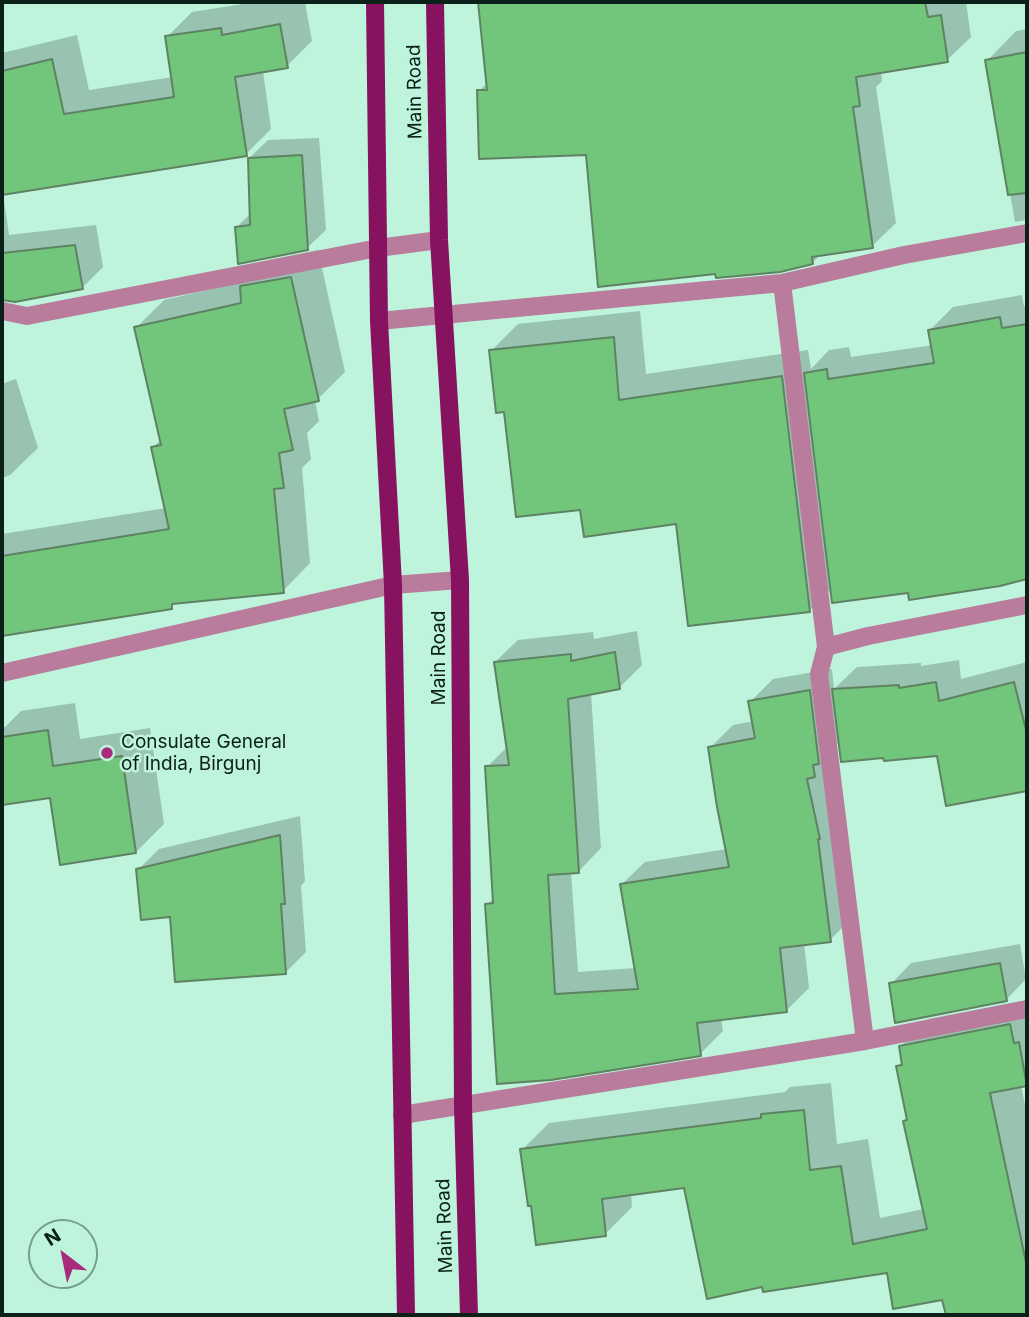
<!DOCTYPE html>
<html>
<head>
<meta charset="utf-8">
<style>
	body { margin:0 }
	#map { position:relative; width:1029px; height:1317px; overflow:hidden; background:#bef4dc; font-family:Inter,sans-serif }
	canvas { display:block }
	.frame { position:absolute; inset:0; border:4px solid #0b2018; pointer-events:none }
	.north { position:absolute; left:28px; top:1219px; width:70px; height:70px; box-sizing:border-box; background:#bef4dc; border:2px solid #769f8e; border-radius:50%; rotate:328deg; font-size:19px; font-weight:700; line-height:28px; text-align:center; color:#0b2018 }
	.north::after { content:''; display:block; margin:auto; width:24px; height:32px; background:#a92b7b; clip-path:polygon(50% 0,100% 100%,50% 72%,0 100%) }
</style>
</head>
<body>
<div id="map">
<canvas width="1029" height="1317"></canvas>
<div class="frame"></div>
<div class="north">N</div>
</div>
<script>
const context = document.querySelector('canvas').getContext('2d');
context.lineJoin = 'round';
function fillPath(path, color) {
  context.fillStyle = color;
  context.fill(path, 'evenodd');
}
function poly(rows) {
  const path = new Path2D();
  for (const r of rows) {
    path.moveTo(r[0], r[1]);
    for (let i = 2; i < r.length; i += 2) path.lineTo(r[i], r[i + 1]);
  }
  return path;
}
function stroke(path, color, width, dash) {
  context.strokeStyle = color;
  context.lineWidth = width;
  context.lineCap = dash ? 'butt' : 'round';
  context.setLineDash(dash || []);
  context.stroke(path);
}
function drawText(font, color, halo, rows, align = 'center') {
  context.font = font + ' Inter,sans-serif';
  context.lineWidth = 5;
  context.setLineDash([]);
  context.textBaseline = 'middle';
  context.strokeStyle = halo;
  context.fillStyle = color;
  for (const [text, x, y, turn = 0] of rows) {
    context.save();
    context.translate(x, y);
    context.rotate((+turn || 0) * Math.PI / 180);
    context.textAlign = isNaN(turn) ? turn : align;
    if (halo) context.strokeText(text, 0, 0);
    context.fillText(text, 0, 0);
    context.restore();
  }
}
const shadow = poly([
	[242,2,305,2,312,41,287,66,263,71,271,129,246,154,3,193,9,235,96,225,103,267,82,288,2,298,2,53,77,35,89,90,173,77,167,37,192,12,243,4],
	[480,2,966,2,971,37,947,60,881,71,882,81,876,87,896,223,872,246,821,254,812,263,587,153,479,91,488,82],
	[1027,29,1027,220,1015,222,987,61,1016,31],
	[319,138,326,230,307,248,237,227,251,213,249,158,268,140],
	[318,250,345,372,318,399,315,400,319,421,307,433,311,459,302,468,310,563,283,591,177,602,171,607,2,634,2,534,166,508,152,448,162,439,136,328,164,300,247,281,269,260],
	[1022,295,1024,306,1027,306,1027,578,1000,584,910,591,832,588,810,610,677,522,582,508,506,410,491,351,518,324,640,311,646,374,808,350,811,369,829,350,849,347,851,357,933,345,930,330,953,307],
	[16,379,38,448,10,475,2,478,2,384],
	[637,631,642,665,619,688,591,693,601,848,579,871,571,872,578,972,636,968,622,884,645,862,727,849,710,748,733,725,754,721,750,702,773,679,832,669,834,689,857,667,921,663,921,666,959,660,961,679,1027,662,1027,790,948,804,939,755,841,740,836,745,853,917,830,940,804,943,809,988,786,1011,721,1018,723,1031,700,1054,551,1078,487,905,495,897,487,767,508,746,495,662,518,640,593,632,594,639],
	[75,703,80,739,150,728,164,824,136,852,52,796,2,803,2,728,5,727,21,711],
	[300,816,305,881,301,886,306,952,285,973,138,870,159,849],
	[1020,944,1026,979,1006,1000,891,984,911,963],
	[1027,1000,1027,1084,1021,1085,1027,1115,1027,1315,947,1315,944,1298,888,1271,764,1285,685,1186,631,1194,632,1207,605,1234,522,1150,549,1123,785,1092,790,1087,831,1083,837,1144,868,1139,880,1218,924,1209,905,1121,908,1118,898,1066,903,1061,901,1046,928,1019]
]);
const building = poly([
	[478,2,925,2,928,17,941,15,948,62,856,77,860,106,853,107,873,248,812,257,813,264,780,272,716,278,715,274,598,287,586,155,479,159,477,90,487,90,478,2],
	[280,24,288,68,235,77,247,156,2,195,2,71,52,59,64,114,174,97,165,36,221,28,222,35,280,24],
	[1027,52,1027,193,1008,195,985,60,1027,52],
	[302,155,308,250,238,264,235,227,250,225,248,158,302,155],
	[75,245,83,289,15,302,2,300,2,253,75,245],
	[291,277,319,401,284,409,293,450,279,453,284,488,274,489,284,593,172,604,172,609,2,636,2,556,169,529,151,447,161,445,134,327,241,303,240,286,291,277],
	[1000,317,1002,328,1027,324,1027,579,1000,586,909,600,908,593,832,603,804,373,827,369,828,379,934,363,928,330,1000,317],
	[614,337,619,400,782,376,810,612,688,626,676,524,584,537,580,510,516,517,504,412,496,413,489,350,614,337],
	[615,652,620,689,568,699,579,873,548,875,555,994,638,989,620,884,729,867,717,807,708,747,755,738,748,701,810,690,819,764,813,765,815,777,807,779,820,839,818,839,831,942,780,948,787,1012,697,1023,701,1056,551,1080,497,1084,485,904,493,903,485,766,509,765,494,662,571,654,571,661,615,652],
	[936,682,939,701,1014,682,1027,734,1027,791,946,806,937,756,884,761,883,758,841,762,832,689,899,685,899,688,936,682],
	[48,730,53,766,122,756,136,853,60,865,50,798,2,805,2,737,48,730],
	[280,835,285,904,281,904,286,974,175,982,170,917,141,920,136,869,280,835],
	[1000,963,1007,1001,895,1023,889,983,1000,963],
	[1010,1024,1014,1043,1019,1042,1027,1086,990,1093,1027,1267,1027,1315,946,1315,942,1300,893,1309,887,1273,763,1292,762,1287,707,1299,684,1188,602,1199,606,1236,536,1245,531,1206,528,1206,520,1149,761,1118,761,1114,804,1110,810,1170,841,1166,853,1244,927,1229,903,1121,907,1120,896,1066,902,1065,899,1046,1010,1024]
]);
const street = poly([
	[782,283,826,647],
	[2,311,27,316,378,248,439,240],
	[379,321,782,283,904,255,1027,233],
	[2,673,393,585,460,580],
	[865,1041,819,674,826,647,868,636,1027,605],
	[402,1115,865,1041,1027,1009]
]);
const primary = poly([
	[375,2,379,321,393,585,406,1315],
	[435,2,439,240,460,580,463,1106,469,1315]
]);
const markers = [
	[107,753,7,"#a92b7b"]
];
const streetNames = [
	["Main Road",415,92,-91],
	["Main Road",439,658,-90],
	["Main Road",445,1226,-92]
];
const poiNames = [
	["Consulate General",121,742],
	["of India, Birgunj",121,764]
];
fillPath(shadow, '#0003');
fillPath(building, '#72c67b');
stroke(building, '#5f8262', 2);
stroke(street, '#b97c9c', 18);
stroke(primary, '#87125f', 18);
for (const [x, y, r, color] of markers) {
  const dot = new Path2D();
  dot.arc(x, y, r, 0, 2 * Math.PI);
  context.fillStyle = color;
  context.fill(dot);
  stroke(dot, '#bef4dc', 2.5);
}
drawText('19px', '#0b2018', '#bef4dc', streetNames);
drawText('19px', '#0b2018', '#bef4dc', poiNames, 'left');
</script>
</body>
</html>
